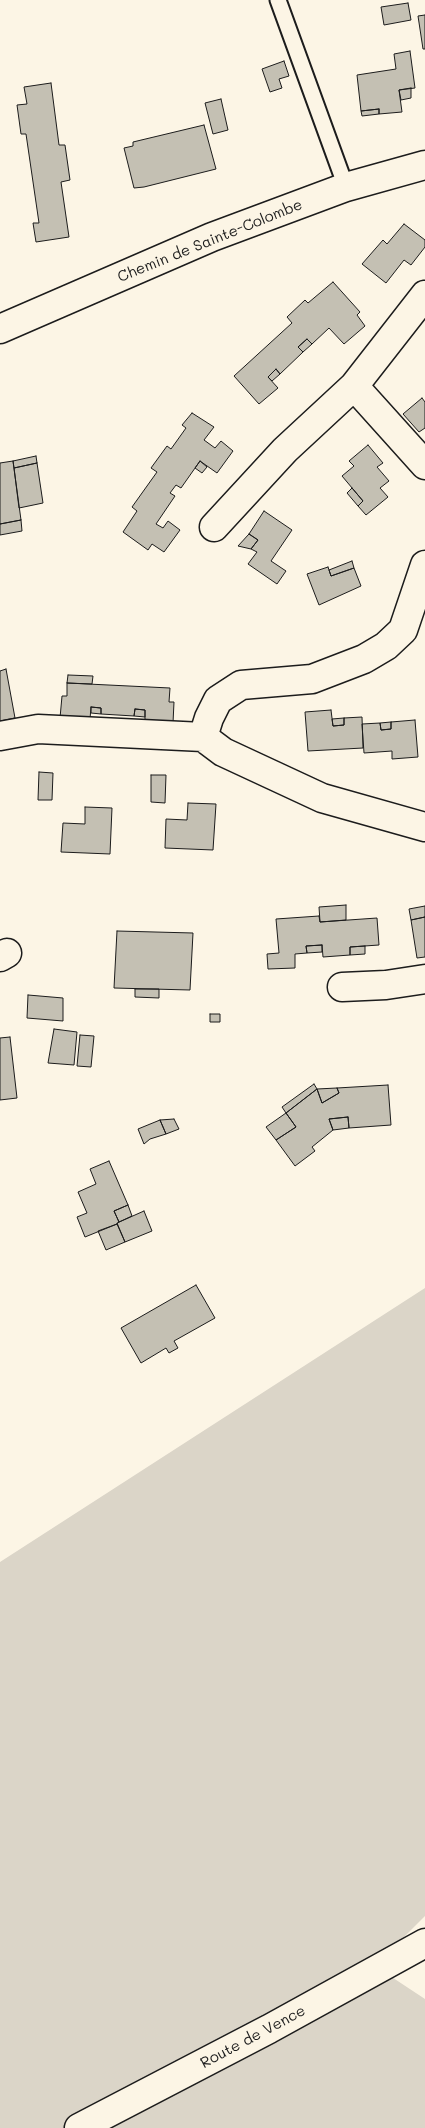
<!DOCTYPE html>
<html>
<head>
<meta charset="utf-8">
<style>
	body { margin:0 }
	canvas { display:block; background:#fcf5e5 }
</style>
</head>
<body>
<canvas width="425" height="2128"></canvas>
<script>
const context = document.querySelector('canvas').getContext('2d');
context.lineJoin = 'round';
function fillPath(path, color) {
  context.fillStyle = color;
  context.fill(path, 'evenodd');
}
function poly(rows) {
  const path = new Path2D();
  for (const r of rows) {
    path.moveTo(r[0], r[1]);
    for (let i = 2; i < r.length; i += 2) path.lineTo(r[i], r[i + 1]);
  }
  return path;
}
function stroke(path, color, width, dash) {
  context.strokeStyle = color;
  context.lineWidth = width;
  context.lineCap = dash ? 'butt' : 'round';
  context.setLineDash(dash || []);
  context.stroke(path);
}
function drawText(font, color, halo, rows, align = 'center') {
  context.font = font + ' Mali,sans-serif';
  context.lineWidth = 4.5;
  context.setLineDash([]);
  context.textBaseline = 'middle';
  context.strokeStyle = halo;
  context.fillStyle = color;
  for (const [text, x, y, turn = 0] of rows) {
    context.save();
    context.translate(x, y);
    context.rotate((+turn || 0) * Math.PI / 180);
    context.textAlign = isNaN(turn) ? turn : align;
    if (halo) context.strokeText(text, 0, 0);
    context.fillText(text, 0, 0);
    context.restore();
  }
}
const green = poly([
	[425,1288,425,1916,375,1966,425,1999,425,2128,0,2128,0,1562]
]);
const building = poly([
	[408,3,411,20,384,25,381,7,408,3],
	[425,15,425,49,423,49,418,16,425,15],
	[410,51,415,88,399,90,402,112,379,114,379,109,361,111,357,75,396,69,394,54,410,51],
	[284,61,289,76,279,79,282,88,270,92,262,69,284,61],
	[51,83,59,145,65,145,70,180,61,182,69,237,36,242,33,223,39,223,26,134,21,134,17,105,27,104,24,87,51,83],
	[411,88,411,98,401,100,399,90,411,88],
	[221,99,228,130,213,134,205,103,221,99],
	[379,109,379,114,362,116,361,111,379,109],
	[204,125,216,169,144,187,134,188,124,148,133,146,133,142,204,125],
	[404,224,425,240,425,247,411,265,404,260,386,283,362,264,383,240,387,244,404,224],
	[333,282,360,312,357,315,365,326,344,344,329,328,312,344,307,339,298,347,303,352,280,374,276,369,268,377,278,388,259,404,234,376,292,323,287,317,305,300,308,303,333,282],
	[307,339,312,344,303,352,298,347,307,339],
	[276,369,280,374,272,381,268,377,276,369],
	[422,398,425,402,425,428,419,432,403,414,422,398],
	[192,413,214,427,204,440,215,448,221,441,233,451,217,473,200,461,181,488,176,485,170,493,175,496,156,524,163,528,168,521,180,530,164,552,152,544,148,550,123,532,137,511,132,507,157,472,151,468,167,446,171,449,186,428,182,425,192,413],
	[368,445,383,463,377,467,389,481,380,488,388,497,366,515,358,506,363,501,342,476,354,466,349,461,368,445],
	[36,456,37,463,14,468,13,461,36,456],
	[13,461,21,520,0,524,0,463,13,461],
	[200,461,207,467,202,473,195,468,200,461],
	[37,463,43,503,19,508,14,468,37,463],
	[352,488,363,501,358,506,347,493,352,488],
	[264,511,292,530,271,561,286,571,277,584,248,564,257,552,251,549,258,540,249,534,264,511],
	[21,520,22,531,0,535,0,524,21,520],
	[249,534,258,540,251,549,238,546,249,534],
	[352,561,354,568,331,576,329,570,352,561],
	[328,567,331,576,354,568,361,586,319,605,307,574,328,567],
	[6,669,15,718,0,721,0,671,6,669],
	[68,675,93,676,92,684,67,683,68,675],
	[67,683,170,688,169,702,174,702,173,723,145,721,145,710,135,709,134,716,101,714,101,708,91,707,90,719,60,718,62,696,67,696,67,683],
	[91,707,101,708,101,714,91,713,91,707],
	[135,709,145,710,145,717,134,716,135,709],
	[331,710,333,726,344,725,344,718,362,717,363,748,308,751,305,712,331,710],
	[344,718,344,725,333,726,332,719,344,718],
	[415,720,418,757,392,759,392,751,364,753,362,724,380,723,381,730,391,729,391,722,415,720],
	[391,722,391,729,381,730,380,723,391,722],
	[39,772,53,773,52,800,38,800,39,772],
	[151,775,166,775,165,803,151,802,151,775],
	[188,803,216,804,213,850,165,848,166,819,187,820,188,803],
	[85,807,112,808,110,854,61,852,63,823,85,824,85,807],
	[346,905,346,920,320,922,319,907,346,905],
	[425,906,425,917,411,920,409,909,425,906],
	[319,916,320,922,377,918,379,945,350,947,350,955,323,957,322,945,306,946,307,953,295,954,295,968,268,969,267,954,279,953,276,919,319,916],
	[425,917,425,957,417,958,411,920,425,917],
	[117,931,193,933,190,990,114,988,117,931],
	[322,945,322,952,307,953,306,946,322,945],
	[365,946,365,954,350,955,350,947,365,946],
	[135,989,159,989,159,998,135,997,135,989],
	[28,995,63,998,63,1021,27,1018,28,995],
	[210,1014,220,1014,220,1022,210,1022,210,1014],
	[54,1029,77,1032,74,1065,48,1063,54,1029],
	[80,1035,94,1036,91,1067,77,1066,80,1035],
	[10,1037,17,1098,0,1100,0,1038,10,1037],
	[314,1084,317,1089,286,1113,282,1107,314,1084],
	[388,1085,391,1125,349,1128,348,1117,329,1119,333,1130,312,1147,315,1151,295,1166,276,1140,296,1127,286,1113,317,1089,322,1103,339,1093,337,1088,388,1085],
	[337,1088,339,1093,322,1103,317,1089,337,1088],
	[286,1113,296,1127,276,1140,266,1127,286,1113],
	[348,1117,349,1128,333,1130,329,1119,348,1117],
	[174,1119,179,1129,166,1134,160,1120,174,1119],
	[160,1120,166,1134,150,1139,144,1144,138,1129,160,1120],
	[109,1161,128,1205,114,1211,119,1222,117,1224,85,1237,77,1217,87,1213,78,1192,96,1184,90,1169,109,1161],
	[128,1205,132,1216,119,1222,114,1211,128,1205],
	[144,1211,152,1231,125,1242,117,1223,144,1211],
	[117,1224,125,1242,106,1250,98,1231,117,1224],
	[196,1285,215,1318,174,1341,178,1348,169,1353,166,1348,141,1363,121,1328,196,1285]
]);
const lane = poly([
	[278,0,346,187]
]);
const street = poly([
	[0,329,212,237,346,187,425,165],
	[354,386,425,465],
	[214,527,285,450,354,386,425,295],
	[0,736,38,729,203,737,223,752,322,798,425,827],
	[203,737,209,718,218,700,241,685,312,679,364,659,386,646,403,630,425,565],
	[0,957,7,953],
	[342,987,386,985,425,979]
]);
const secondary = poly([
	[79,2128,269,2029,425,1943]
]);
const streetNames = [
	["Chemin de Sainte-Colombe",210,241,-22],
	["Route de Vence",253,2037,-28]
];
fillPath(green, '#dbd5c8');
fillPath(building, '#c4c0b3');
stroke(building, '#1c1c1c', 1);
stroke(lane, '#1c1c1c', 19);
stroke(street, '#1c1c1c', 31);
stroke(secondary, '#1c1c1c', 31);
stroke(lane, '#fcf5e5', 15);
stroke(street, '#fcf5e5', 28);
stroke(secondary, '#fcf5e5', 28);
drawText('15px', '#1c1c1c', '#fcf5e5', streetNames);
</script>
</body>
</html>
